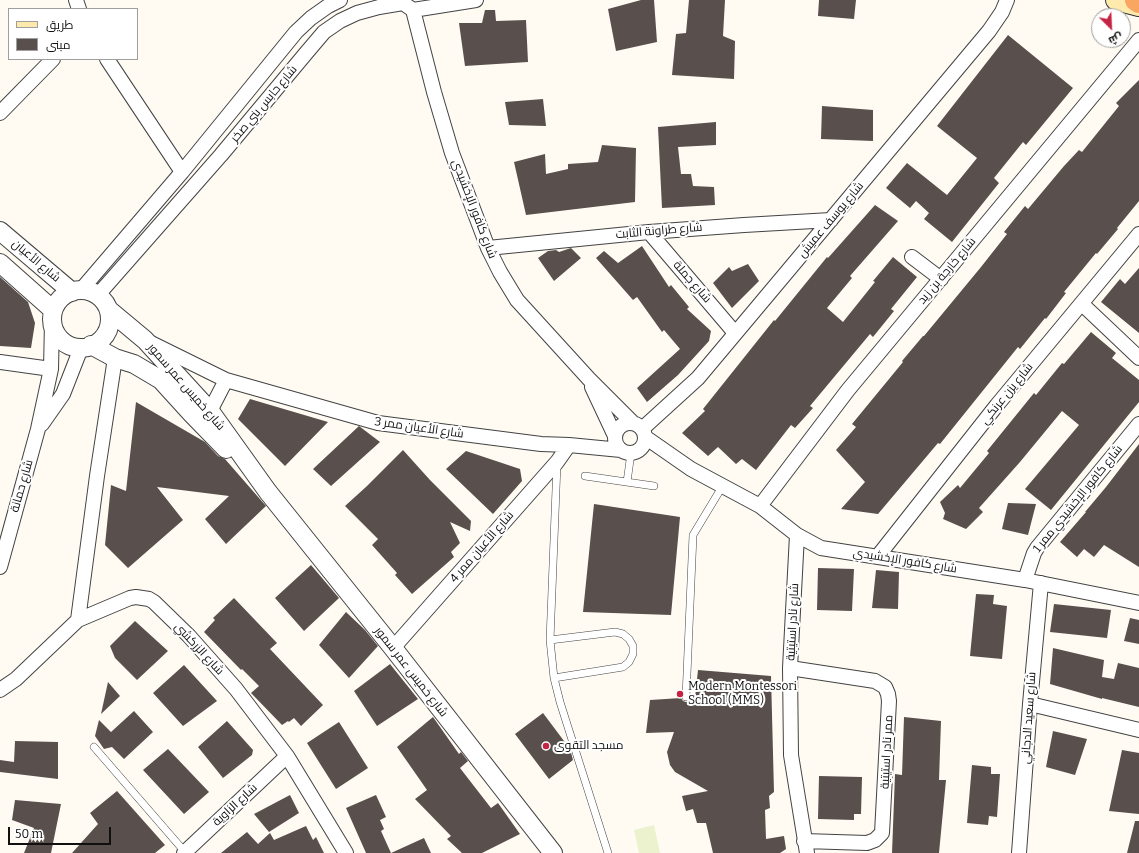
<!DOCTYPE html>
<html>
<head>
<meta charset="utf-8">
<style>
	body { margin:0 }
	#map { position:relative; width:1139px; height:853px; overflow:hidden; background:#fffbf3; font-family:Bitter,Cairo,serif }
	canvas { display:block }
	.legend { position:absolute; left:8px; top:8px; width:130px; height:52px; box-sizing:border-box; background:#fff; border:1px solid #9f9f9f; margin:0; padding:5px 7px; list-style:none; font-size:12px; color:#101010 }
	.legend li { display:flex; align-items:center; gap:8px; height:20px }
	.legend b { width:20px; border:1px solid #9f9f9f }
	.north { position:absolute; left:1091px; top:8px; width:40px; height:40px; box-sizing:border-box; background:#fff; border:1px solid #9f9f9f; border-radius:50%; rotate:156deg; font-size:11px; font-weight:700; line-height:16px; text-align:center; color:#101010 }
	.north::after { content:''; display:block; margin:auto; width:14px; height:18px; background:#c42443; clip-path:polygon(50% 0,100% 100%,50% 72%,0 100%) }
	.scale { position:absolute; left:8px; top:827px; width:103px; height:18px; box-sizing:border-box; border:2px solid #101010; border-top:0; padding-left:5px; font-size:12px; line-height:14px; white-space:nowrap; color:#101010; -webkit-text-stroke:3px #fff; paint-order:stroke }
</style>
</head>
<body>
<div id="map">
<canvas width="1139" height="853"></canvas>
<ul class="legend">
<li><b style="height:5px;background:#ffeaae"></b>طريق</li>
<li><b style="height:11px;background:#594f4c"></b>مبنى</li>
</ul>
<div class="north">ش</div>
<div class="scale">50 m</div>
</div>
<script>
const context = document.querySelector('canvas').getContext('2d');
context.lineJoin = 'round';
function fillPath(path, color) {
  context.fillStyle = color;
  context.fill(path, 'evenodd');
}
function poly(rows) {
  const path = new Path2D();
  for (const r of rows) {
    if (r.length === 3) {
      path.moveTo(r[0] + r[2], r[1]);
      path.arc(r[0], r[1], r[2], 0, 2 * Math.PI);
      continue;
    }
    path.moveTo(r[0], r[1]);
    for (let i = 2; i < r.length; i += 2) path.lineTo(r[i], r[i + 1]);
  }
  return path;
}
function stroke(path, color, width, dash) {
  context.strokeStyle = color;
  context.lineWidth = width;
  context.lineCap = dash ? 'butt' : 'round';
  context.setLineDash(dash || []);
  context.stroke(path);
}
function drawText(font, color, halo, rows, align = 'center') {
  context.font = font + ' Bitter,Cairo,serif';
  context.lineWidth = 4;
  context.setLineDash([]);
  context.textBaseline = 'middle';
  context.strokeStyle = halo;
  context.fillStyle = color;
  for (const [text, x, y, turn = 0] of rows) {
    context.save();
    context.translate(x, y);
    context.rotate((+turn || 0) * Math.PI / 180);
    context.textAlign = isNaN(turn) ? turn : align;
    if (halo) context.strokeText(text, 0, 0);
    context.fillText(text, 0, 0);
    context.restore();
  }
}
const pitch = poly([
	[654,825,660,853,639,853,634,830]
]);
const building = poly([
	[641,0,654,0,657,42,616,51,608,9],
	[689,0,725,0,723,36,735,41,734,79,672,75,676,34,686,33],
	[819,0,856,0,854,19,818,16],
	[485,10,495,10,496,21,526,20,528,62,465,66,459,23,482,23],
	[1008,35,1073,88,1026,145,1023,142,994,178,999,183,952,242,924,219,929,213,916,201,910,208,886,188,907,163,947,195,977,158,937,126],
	[1139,80,1139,201,1117,228,1118,229,1097,254,1096,253,1064,292,1066,293,1046,319,1045,318,1020,349,1018,347,940,444,938,443,878,514,841,509,865,482,836,450,856,427,852,424,903,362,902,361,923,336,924,336,981,267,1007,234,1004,232,1025,206,1028,209,1064,166,1079,150,1082,152,1119,106,1116,103],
	[543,99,546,126,509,125,505,102],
	[822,106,873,110,873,141,821,139],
	[716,122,716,145,678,147,681,174,691,174,693,186,714,187,715,205,662,208,658,127],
	[602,145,636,148,635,202,526,215,514,162,545,154,546,174,568,169,568,164,598,162],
	[875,205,898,221,850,276,852,278,827,308,843,322,875,282,873,281,893,257,917,277,891,309,894,311,873,337,870,334,810,406,813,408,795,428,791,425,756,470,742,459,736,464,718,447,708,456,682,433,705,411,703,409,774,320,775,321,827,257,828,258],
	[642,246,669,287,671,285,689,307,687,309,711,331,709,341,678,375,647,402,637,388,680,349,664,330,662,332,637,297,633,300,596,258,604,251,618,263],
	[571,248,581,258,554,281,538,258,548,251,556,250,559,252],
	[748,264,759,281,732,308,713,283,729,267,732,271],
	[1139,268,1139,333,1101,302,1120,279,1125,284],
	[0,277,28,302,35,323,31,348,0,346],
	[1091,332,1116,353,1112,358,1139,380,1139,402,1051,510,1025,489,1079,425,1062,411,1020,462,979,508,983,512,966,529,943,519,945,513,940,502,958,485,960,488,989,453,987,451,1034,393,1036,395,1062,363,1064,364],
	[250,399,328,422,285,466,238,419],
	[136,402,205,442,218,456,225,459,266,506,226,544,205,519,229,496,157,487,183,520,128,568,105,545,111,485,126,491],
	[359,426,380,442,331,486,313,469],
	[1139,444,1139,567,1104,545,1094,557,1084,549,1077,557,1060,542,1086,512,1085,512,1106,487],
	[403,450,430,480,471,521,470,531,450,522,460,543,451,552,454,557,412,594,395,575,397,573,372,545,378,539,345,506,367,486],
	[466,451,520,469,522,481,493,514,446,469],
	[1008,503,1036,504,1028,535,1002,529],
	[594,504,680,517,671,615,583,612],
	[311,565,339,598,304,631,275,598],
	[818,568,854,569,852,611,817,610],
	[876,570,899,572,898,609,872,608],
	[976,594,994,595,993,604,1007,606,1002,659,970,656],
	[234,598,277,643,270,649,323,705,301,726,294,718,289,722,288,721,282,725,251,693,259,686,242,669,241,670,204,632,215,620,213,618],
	[1054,604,1111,610,1107,638,1050,632],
	[346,612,365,630,378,646,349,678,319,645],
	[1130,618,1139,620,1139,644,1124,641],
	[135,621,168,651,137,680,115,658,110,646],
	[1053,648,1104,660,1102,677,1114,679,1118,663,1139,668,1139,707,1102,698,1102,699,1050,684],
	[390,664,418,699,377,726,354,691],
	[184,665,217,701,183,726,153,693],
	[698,670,771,676,774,792,769,796,770,808,765,810,766,839,784,836,786,849,780,853,713,853,706,823,697,823,693,809,686,811,682,796,708,791,675,772,670,765,667,752,674,732,646,733,650,700,681,698,683,701,686,702,689,701,691,698,695,698],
	[108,682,120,696,101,714],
	[134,711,153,732,124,759,112,747,104,749,95,736,99,720,111,732],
	[543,713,570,749,573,760,549,779,515,734],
	[433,717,459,754,461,752,468,761,460,768,491,808,498,803,520,834,482,853,462,853,447,839,451,836,415,799,427,790,397,747],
	[904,717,941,721,939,780,946,780,939,853,892,853,895,774,902,775],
	[227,721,253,750,252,755,223,778,198,747],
	[339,722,368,768,336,789,307,743],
	[1053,731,1087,739,1075,775,1046,767],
	[15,741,58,742,58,779,0,772,0,760,14,762],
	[168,749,209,792,184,814,143,770],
	[1122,750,1139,753,1139,814,1109,811],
	[972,765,991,767,991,774,1000,774,997,817,989,816,988,825,967,823],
	[819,776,862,777,861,814,854,814,854,820,818,819],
	[117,791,165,845,155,853,72,853,98,824,90,813],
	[290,795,299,813,269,832,254,814],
	[376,795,386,817,380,820,384,829,381,831,391,853,366,853,346,808],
	[15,800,61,804,51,853,24,853,34,828,12,820],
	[1135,821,1139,821,1139,853,1127,853],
	[306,826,313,840,316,837,324,853,221,853,247,832,258,844,270,833,274,840],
	[424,838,431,853,391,853]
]);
const service = poly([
	[557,464,550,640,554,678,560,702,608,853],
	[585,476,654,486],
	[627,482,631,453],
	[550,640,615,632,623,634,629,639,633,646,633,654,629,662,623,667,554,678],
	[686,697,693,535,722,487],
	[94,747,185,852]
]);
const minor = poly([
	[76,0,79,9],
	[413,10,434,92,452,153,488,248,500,272,517,300,589,379,633,423],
	[107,59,182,172],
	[0,113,53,59],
	[649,232,735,333],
	[488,248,649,232,744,225,831,220],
	[912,257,941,279],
	[81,290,182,172,296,32,311,18,328,6,340,0],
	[97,296,221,155,307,52,324,32,340,21,357,13,379,7,403,3,413,10,476,0],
	[1082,304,1139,358],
	[151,343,226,380,378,423,541,444,569,445,621,450],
	[0,362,51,369],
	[592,387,615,436],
	[210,411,226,380],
	[630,438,15],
	[42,424,63,394,81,348],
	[642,429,698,378,989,31,1002,12,1007,0],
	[645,437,691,469,760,506,797,535,821,548,1025,580,1139,603],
	[760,506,848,390,1139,40],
	[797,535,790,668,791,755,807,853],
	[878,556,997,405,1139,234],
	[0,567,38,429,51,369,52,322],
	[1025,580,1034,553,1037,548,1139,424],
	[78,620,97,476,115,358],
	[393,648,557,462,569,445],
	[790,668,875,681,885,687,888,694,889,701,882,833,875,840,867,843,804,841],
	[0,690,16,679,78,620,130,598,136,597,149,599,154,602,189,636,236,689,287,756,346,853],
	[1030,704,1139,730],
	[184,853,287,756],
	[1019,853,1030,704,1041,583]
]);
const tertiary = poly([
	[0,231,72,292],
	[0,263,53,310],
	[81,319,29],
	[109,310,145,340,210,411,268,492,393,648,553,853],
	[91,345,115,358,134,364,161,380,191,413,226,449]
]);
const secondary = poly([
	[1116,0,1139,6]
]);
const trunk = poly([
	[1136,0,1139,2]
]);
const markers = [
	[680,694,4,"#c42443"],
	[546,746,4,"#c42443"]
];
const streetNames = [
	["شارع حابس بني صخر",264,104,-50],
	["شارع كافور الإخشيدي",474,209,69],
	["شارع يوسف عميش",831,220,-50],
	["شارع طراونة الثابت",659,231,-5],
	["شارع الأعيان",36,261,40],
	["شارع خارجة بن زيد",947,271,-50],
	["شارع جملة",692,282,49],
	["شارع خميس عمر سمور",186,387,49],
	["شارع يزن عرنكي",1007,394,-51],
	["شارع الأعيان ممر 3",419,428,8],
	["شارع حمانة",22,486,-74],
	["شارع كافور الإخشيدي ممر 1",1078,499,-51],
	["شارع الأعيان ممر 4",482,547,-49],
	["شارع كافور الإخشيدي",905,561,9],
	["شارع نادر استيتية",793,622,-87],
	["شارع الزركشي",199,649,47],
	["شارع خميس عمر سمور",411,672,52],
	["شارع سعيد الدجاني",1029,718,-86],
	["ممر نادر استيتية",887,752,-87],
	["شارع الزاوية",235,805,-43]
];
const poiNames = [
	["Modern Montessori",688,687],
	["School (MMS)",688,701],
	["مسجد التقوى",554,746]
];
fillPath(pitch, '#ebf2cd');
fillPath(building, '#594f4c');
stroke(service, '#434343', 8);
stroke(minor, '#434343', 16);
stroke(tertiary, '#434343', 20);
stroke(secondary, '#323232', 22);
stroke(trunk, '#212121', 24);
stroke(service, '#fff', 7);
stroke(minor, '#fff', 14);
stroke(tertiary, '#fff', 18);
stroke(secondary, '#ffeaae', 20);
stroke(trunk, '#f8a661', 22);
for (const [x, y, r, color] of markers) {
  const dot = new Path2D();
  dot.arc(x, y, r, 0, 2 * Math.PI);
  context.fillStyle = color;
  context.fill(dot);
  stroke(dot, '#fff', 1.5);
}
drawText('12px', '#101010', '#fff', streetNames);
drawText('12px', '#101010', '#fff', poiNames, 'left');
</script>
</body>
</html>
